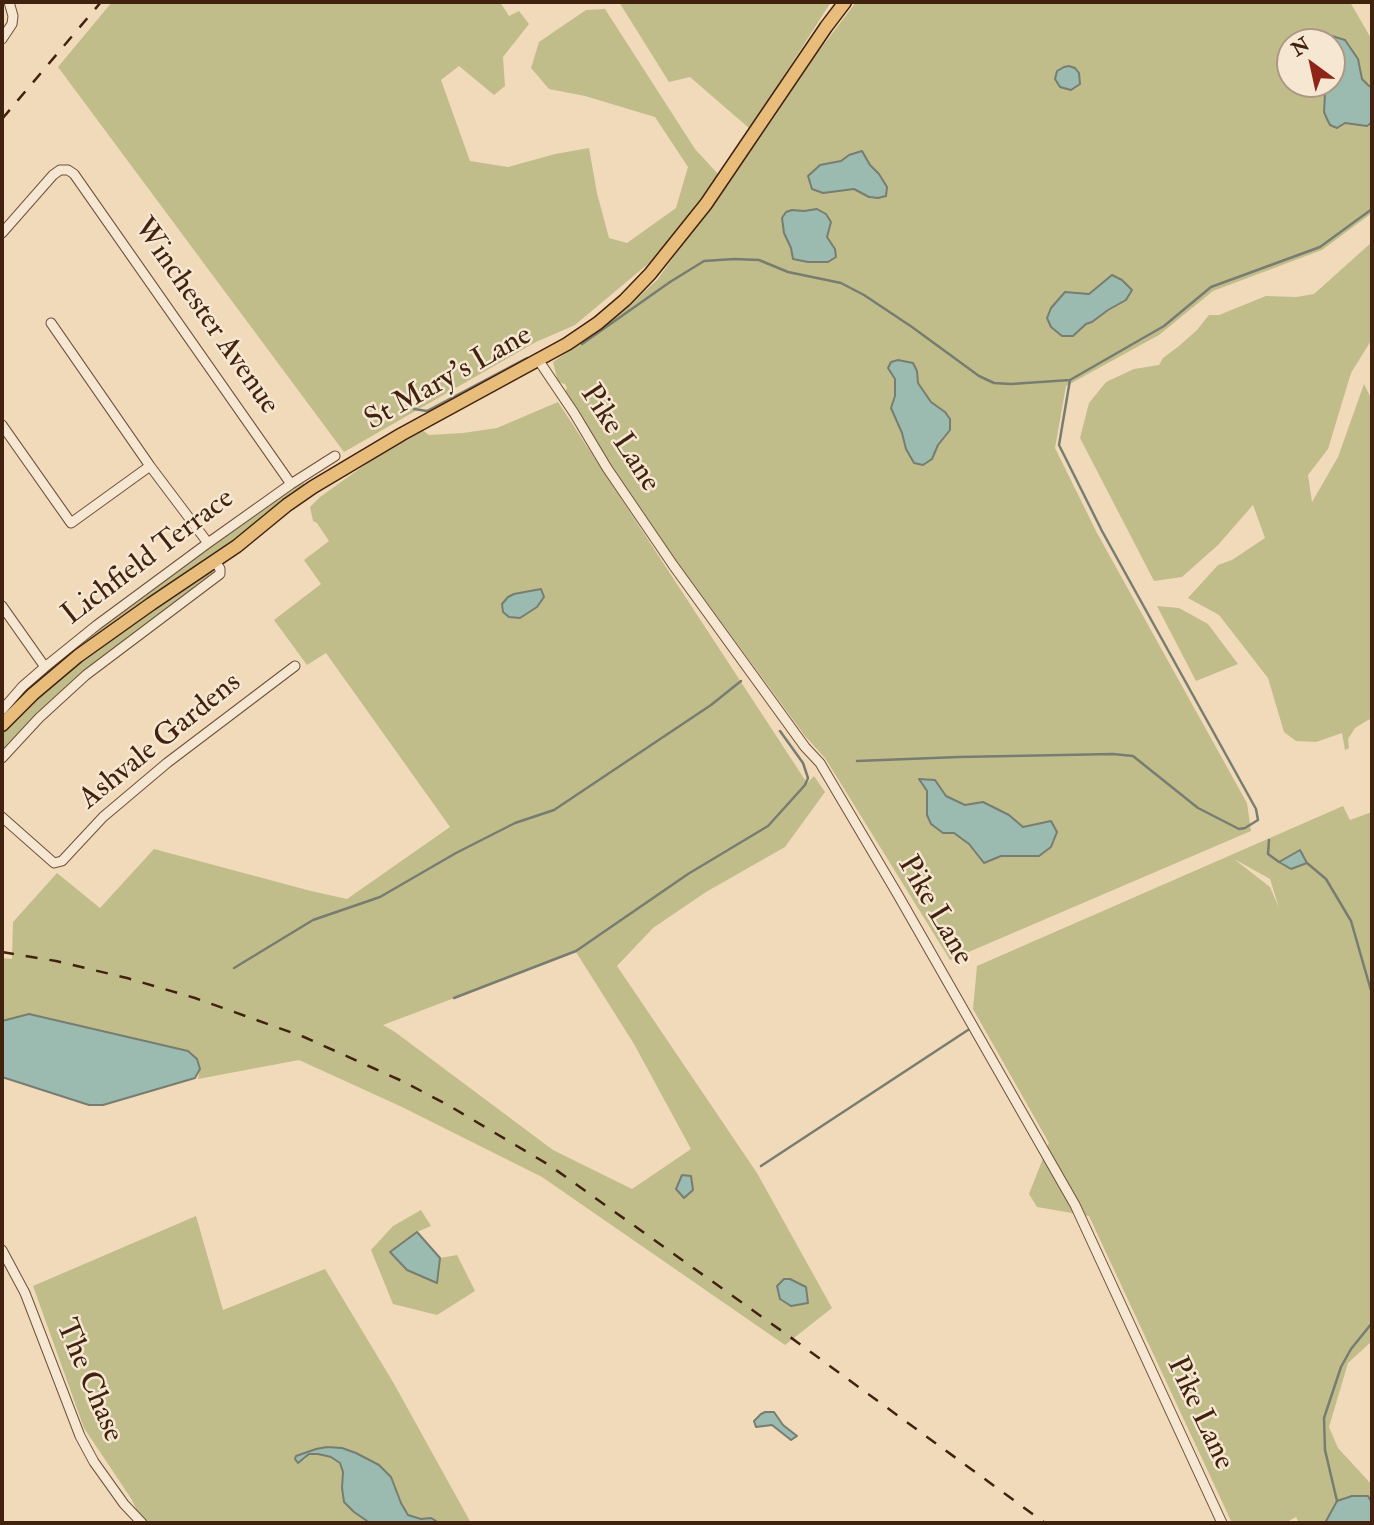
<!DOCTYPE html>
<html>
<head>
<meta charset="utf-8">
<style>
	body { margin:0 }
	#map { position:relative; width:1374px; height:1525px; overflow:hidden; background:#f1dab9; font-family:"IM FELL Double Pica",serif }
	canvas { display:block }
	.frame { position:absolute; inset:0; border:4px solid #41220f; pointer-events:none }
	.north { position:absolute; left:1276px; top:28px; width:70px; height:70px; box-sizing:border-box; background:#f6e7d2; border:2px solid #ae9884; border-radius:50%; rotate:327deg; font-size:19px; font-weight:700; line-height:28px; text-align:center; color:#41220f }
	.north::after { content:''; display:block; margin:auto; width:24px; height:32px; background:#8f2418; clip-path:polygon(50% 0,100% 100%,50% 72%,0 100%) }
</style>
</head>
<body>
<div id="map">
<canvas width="1374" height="1525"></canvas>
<div class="frame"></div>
<div class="north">N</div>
</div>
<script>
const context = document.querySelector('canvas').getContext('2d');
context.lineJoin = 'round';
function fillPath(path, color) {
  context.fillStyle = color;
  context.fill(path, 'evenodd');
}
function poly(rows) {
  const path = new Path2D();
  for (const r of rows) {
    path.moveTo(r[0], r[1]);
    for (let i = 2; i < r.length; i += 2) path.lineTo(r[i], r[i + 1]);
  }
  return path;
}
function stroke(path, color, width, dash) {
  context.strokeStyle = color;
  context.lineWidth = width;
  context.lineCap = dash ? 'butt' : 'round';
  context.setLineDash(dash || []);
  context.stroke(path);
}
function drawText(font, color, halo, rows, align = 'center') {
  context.font = font + ' "IM FELL Double Pica",serif';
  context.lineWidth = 5;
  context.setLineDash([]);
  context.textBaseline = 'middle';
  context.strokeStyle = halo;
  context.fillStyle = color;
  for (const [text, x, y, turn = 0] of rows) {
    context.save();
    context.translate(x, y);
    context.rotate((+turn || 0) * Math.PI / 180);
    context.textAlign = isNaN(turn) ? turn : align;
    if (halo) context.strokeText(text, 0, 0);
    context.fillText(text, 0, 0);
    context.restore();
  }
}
const green = poly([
	[112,2,500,2,509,16,519,11,529,24,503,57,505,86,494,95,459,66,441,80,470,161,508,167,555,154,589,148,597,193,609,238,627,243,676,208,688,167,655,117,585,96,549,89,531,68,539,42,586,10,605,9,695,149,718,174,661,253,575,325,536,342,344,452,58,67],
	[619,2,831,2,750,129,690,77,669,82],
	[856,2,1350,2,1372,40,1372,213,1322,250,1213,291,1159,335,1066,386,1055,448,1097,533,1247,803,1251,831,950,960,825,758,805,736,678,563,612,466,565,392,567,388,565,384,558,382,553,362,601,329,630,305,657,280,762,135,815,56],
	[1290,42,1332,42,1332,84,1290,84],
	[1372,242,1372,339,1351,373,1328,449,1308,475,1312,502,1338,457,1364,384,1372,400,1372,719,1368,720,1355,728,1348,739,1349,748,1345,750,1342,733,1316,742,1296,741,1284,732,1268,678,1219,615,1188,598,1218,565,1232,560,1265,538,1253,505,1218,545,1182,577,1154,581,1080,438,1089,403,1106,382,1134,369,1159,365,1163,358,1179,346,1197,330,1209,315,1219,315,1266,296,1296,297,1314,294],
	[558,402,807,783,814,776,825,792,785,847,706,892,653,928,617,966,757,1173,832,1308,785,1345,542,1177,402,1107,299,1060,198,1079,200,1069,29,1014,2,1021,2,958,12,959,13,922,57,873,100,908,154,849,311,891,347,899,450,827,326,653,307,665,274,620,321,584,304,560,329,541,317,523,313,521,310,507,320,497,390,447,421,429,429,435,463,433,497,428],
	[576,952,634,1044,691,1149,632,1189,553,1150,395,1032,383,1025],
	[304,483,304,486,215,557,26,692,25,690,35,680,80,643,228,535,300,484],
	[210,569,212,570,214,575,109,653,2,755,2,731,41,692,83,657],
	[1157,606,1179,608,1208,624,1238,664,1196,681],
	[1343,806,1350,820,1372,812,1372,1341,1348,1363,1329,1427,1338,1448,1372,1485,1372,1503,1367,1496,1352,1496,1337,1501,1325,1523,1299,1523,1296,1517,1285,1523,1232,1523,1089,1216,1037,1207,1029,1194,1049,1143,973,1009,977,966],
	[1234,859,1270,879,1279,908,1270,887],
	[421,1210,431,1226,417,1232,390,1252,437,1282,440,1258,457,1255,475,1291,437,1315,393,1304,371,1250,393,1226],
	[196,1216,223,1310,325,1269,393,1382,471,1523,435,1523,436,1521,431,1518,421,1519,409,1515,401,1503,391,1477,342,1448,299,1456,304,1460,309,1454,318,1454,331,1457,340,1463,343,1472,342,1488,354,1512,370,1523,149,1523,137,1511,132,1500,84,1428,33,1286]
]);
const water = poly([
	[1325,36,1332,36,1345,40,1358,59,1362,79,1369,86,1372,87,1372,122,1367,126,1345,123,1337,128,1330,125,1327,119,1324,112,1325,94,1322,84,1332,84,1332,42,1317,42,1325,36],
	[1069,66,1075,68,1079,73,1080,84,1071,90,1060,87,1055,79,1057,71,1064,67,1069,66],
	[862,151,870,165,879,174,887,187,886,196,878,198,869,197,854,189,823,193,812,189,808,176,820,165,841,161,849,155,862,151],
	[817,209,826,214,831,222,827,237,835,249,836,257,828,262,808,262,793,259,791,248,784,233,782,218,786,212,792,210,804,211,817,209],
	[1112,275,1122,280,1132,290,1126,300,1108,310,1092,322,1086,324,1073,336,1062,336,1051,327,1047,318,1051,308,1065,292,1089,294,1112,275],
	[898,360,913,363,917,371,918,383,931,402,945,412,950,419,950,430,938,445,932,459,923,465,914,463,906,449,902,433,891,408,895,396,895,379,888,368,891,362,898,360],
	[541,589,544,597,537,607,520,618,509,617,503,612,502,604,508,597,514,594,541,589],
	[919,779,935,780,946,796,965,805,983,802,1009,815,1023,827,1051,821,1057,832,1051,847,1039,856,1001,856,984,863,969,844,954,833,943,833,931,824,927,815,927,791,919,779],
	[1300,850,1307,863,1291,869,1279,862,1300,850],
	[29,1014,188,1051,197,1059,200,1069,195,1078,103,1105,89,1105,2,1077,2,1021,29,1014],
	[682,1175,691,1176,693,1190,684,1198,676,1189,682,1175],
	[417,1232,440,1258,437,1283,407,1270,390,1252,417,1232],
	[784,1279,790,1279,806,1287,808,1303,791,1306,780,1299,777,1286,784,1279],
	[765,1412,774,1412,783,1425,797,1436,791,1440,772,1425,756,1427,754,1421,761,1414,765,1412],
	[327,1447,342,1448,356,1453,379,1465,391,1477,401,1503,408,1515,421,1519,431,1518,436,1521,435,1523,370,1523,354,1512,344,1502,342,1488,343,1472,340,1463,331,1457,318,1454,309,1454,298,1463,295,1459,296,1456,316,1449,327,1447],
	[1352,1496,1368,1496,1372,1503,1372,1523,1325,1523,1337,1501,1352,1496]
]);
const stream = poly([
	[582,344,670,282,704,261,734,259,759,260,788,272,841,283,864,295,912,327,979,376,994,383,1011,384,1070,380,1164,326,1211,287,1320,247,1372,209],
	[414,409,427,411,527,358],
	[857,761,959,757,1113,754,1133,756,1198,808,1239,829,1245,828,1258,820,1256,809,1102,531,1059,445,1070,380],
	[1269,840,1268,854,1279,862],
	[1307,863,1326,879,1351,921,1372,994],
	[234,968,313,920,380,897,456,853,515,823,554,810,711,705,741,681],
	[454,998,576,951,688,874,768,826,805,785,808,778,803,763,780,731],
	[761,1166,971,1028],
	[1337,1501,1325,1450,1324,1418,1341,1367,1351,1349,1372,1323]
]);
const minor = poly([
	[2,39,12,24,13,16,9,2],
	[2,233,53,175,60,170,68,170,74,174,291,484],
	[51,323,150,466,208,543],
	[539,361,574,413,607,468,673,565,805,747,820,763,898,895,1075,1205,1222,1523],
	[2,425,71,523,150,466],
	[2,606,45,667],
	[2,710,22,687,45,667,97,625,208,543,291,484,335,456],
	[2,758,39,718,86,675,220,574,220,569,215,561],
	[2,817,54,863,62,861,103,817,167,763,295,666],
	[2,1250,25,1293,80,1436,94,1462,124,1504,142,1523]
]);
const major = poly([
	[2,725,33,694,78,656,151,604,237,546,287,505,313,487,402,434,567,344,598,323,625,300,650,274,706,204,826,27,845,2]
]);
const rail = poly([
	[2,119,101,2],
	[2,952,56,961,127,978,195,998,304,1037,402,1081,448,1105,549,1165,786,1334,1045,1523]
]);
const streetNames = [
	["Winchester Avenue",205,317,55],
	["St Mary's Lane",449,379,-29],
	["Pike Lane",619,439,57],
	["Lichfield Terrace",149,558,-37],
	["Ashvale Gardens",161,742,-39],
	["Pike Lane",934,911,60],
	["The Chase",88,1381,67],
	["Pike Lane",1199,1414,65]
];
fillPath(green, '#c1bd8b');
fillPath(water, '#9bbab0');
stroke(water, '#777d70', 2);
stroke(stream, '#777d70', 2.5);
stroke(minor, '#6d503a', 11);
stroke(major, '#41220f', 15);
stroke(minor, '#f6e7d2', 9);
stroke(major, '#e8bd7c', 12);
stroke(rail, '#41220f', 2.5, [12, 12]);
drawText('30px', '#41220f', '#f6e7d2', streetNames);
</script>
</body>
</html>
